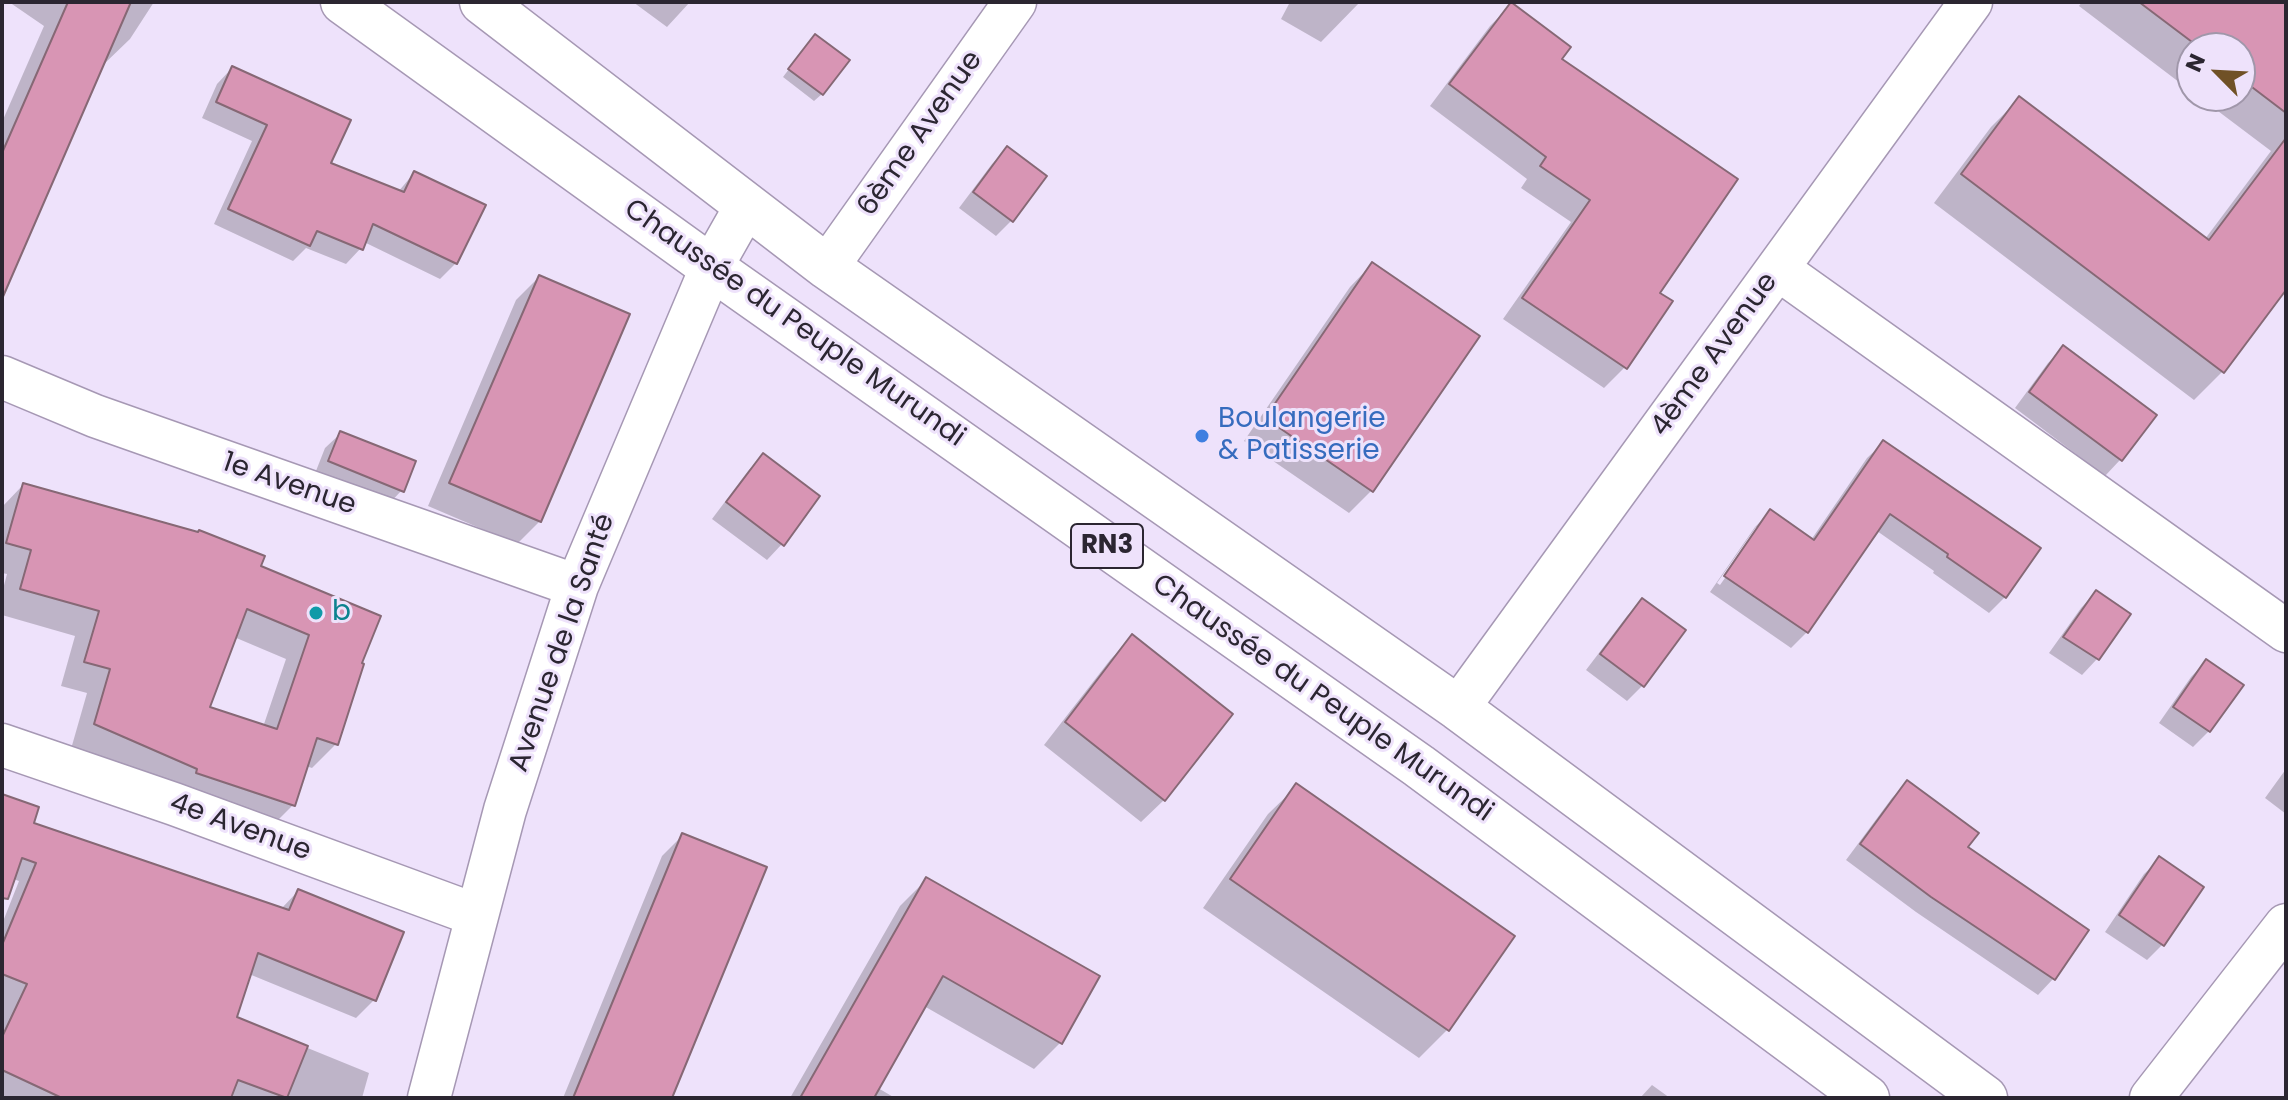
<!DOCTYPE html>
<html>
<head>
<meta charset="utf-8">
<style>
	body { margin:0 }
	#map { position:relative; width:2288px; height:1100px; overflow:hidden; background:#eee2fb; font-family:Poppins,sans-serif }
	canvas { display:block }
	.frame { position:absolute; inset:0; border:4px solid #2b2631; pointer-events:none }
	.north { position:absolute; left:2176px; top:32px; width:80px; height:80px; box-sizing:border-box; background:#eee2fb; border:2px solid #a097aa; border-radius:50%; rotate:294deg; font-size:22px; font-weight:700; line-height:32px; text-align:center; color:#2b2631 }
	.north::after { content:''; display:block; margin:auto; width:28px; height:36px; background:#705126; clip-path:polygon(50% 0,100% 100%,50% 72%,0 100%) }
</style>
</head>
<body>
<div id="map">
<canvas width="2288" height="1100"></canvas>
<div class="frame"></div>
<div class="north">N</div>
</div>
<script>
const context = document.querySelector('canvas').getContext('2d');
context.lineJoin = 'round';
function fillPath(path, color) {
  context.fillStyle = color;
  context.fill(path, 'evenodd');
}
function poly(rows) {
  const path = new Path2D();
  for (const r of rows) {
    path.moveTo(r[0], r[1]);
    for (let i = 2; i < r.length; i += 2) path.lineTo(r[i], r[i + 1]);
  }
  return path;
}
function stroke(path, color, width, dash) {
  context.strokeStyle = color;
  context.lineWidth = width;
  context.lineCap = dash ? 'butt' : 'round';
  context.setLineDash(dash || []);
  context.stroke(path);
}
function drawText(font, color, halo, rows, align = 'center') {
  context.font = font + ' Poppins,sans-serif';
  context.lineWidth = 6;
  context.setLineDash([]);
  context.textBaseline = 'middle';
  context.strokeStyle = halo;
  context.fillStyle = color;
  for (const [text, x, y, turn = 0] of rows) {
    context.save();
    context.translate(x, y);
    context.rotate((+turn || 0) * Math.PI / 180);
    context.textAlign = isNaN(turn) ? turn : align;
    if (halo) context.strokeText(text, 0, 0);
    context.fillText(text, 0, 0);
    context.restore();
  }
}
const shadow = poly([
	[9,2,154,2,130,39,103,65,2,269,2,122,44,26],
	[633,2,690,2,667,27],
	[1290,2,1360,2,1321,42,1281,19],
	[2082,2,2286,2,2286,287,2223,371,2194,400,1934,203,1991,127,2019,99,2205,239,2271,151,2198,96,2240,96,2240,48,2192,48,2192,92,2079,6],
	[1511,5,1559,60,1658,293,1625,367,1604,388,1503,319,1571,222,1521,188,1527,179,1430,106,1490,26],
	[808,44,822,94,814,101,783,77],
	[232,68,328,164,398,192,414,173,456,263,440,279,364,242,361,248,346,264,306,248,293,261,214,224,252,141,202,118,217,84],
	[1007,149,1012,220,996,236,959,208,992,164],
	[1372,264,1372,490,1349,513,1244,441,1350,287],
	[539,277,540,521,517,544,428,506,516,300],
	[2064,348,2154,415,2120,460,2105,476,2015,408,2048,363],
	[341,433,402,490,387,506,314,476,325,448],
	[1883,443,2039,548,2005,597,1989,613,1933,573,1934,571,1877,531,1807,632,1791,648,1710,592,1755,527,1770,512,1811,540,1867,458],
	[1756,527,1761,527,1720,585,1717,583],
	[763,455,782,544,767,560,712,519,748,471],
	[23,485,258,567,359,664,336,744,312,768,306,766,293,805,269,829,71,749,87,693,61,686,75,636,2,615,2,593,7,574,2,573,2,507],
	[234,637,286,659,263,727,207,708],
	[2096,592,2128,615,2097,659,2082,675,2049,653,2081,608],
	[1642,600,1683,630,1642,686,1627,701,1586,670,1627,616],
	[1132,637,1164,800,1141,822,1044,745,1110,660],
	[2206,661,2241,685,2209,731,2193,747,2159,723,2191,677],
	[2286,769,2286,814,2265,798],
	[1907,783,1966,847,2086,931,2053,979,2038,995,1916,912,1846,860,1892,798],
	[1297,786,1447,1030,1419,1058,1203,908,1268,814],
	[2,796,31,824,281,909,298,891,374,1000,356,1018,249,974,234,1018,369,1073,362,1098,8,1098,2,1095,2,924,19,881,2,875],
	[683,835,667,1098,563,1098,662,856],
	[2160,859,2162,945,2147,960,2105,932,2144,874],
	[926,880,1060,1043,1034,1069,924,1006,878,1088,895,1098,790,1098,900,906],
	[1652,1085,1670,1098,1640,1098]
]);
const building = poly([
	[68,2,131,2,2,299,2,153,68,2],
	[1511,2,1571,47,1562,59,1738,179,1660,293,1673,301,1627,369,1522,298,1590,200,1540,166,1546,157,1449,84,1511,2],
	[2139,2,2286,2,2286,113,2240,78,2240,48,2200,48,2139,2],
	[815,34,850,60,823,95,788,69,815,34],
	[232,66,351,120,331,163,404,192,414,171,486,205,457,264,373,224,363,250,317,231,310,246,228,209,267,125,216,102,232,66],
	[2019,96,2209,240,2286,138,2286,290,2224,373,1961,174,2019,96],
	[1007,146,1047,176,1013,222,973,192,1007,146],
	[1372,262,1480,336,1373,492,1265,418,1372,262],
	[539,275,630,314,541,522,449,483,539,275],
	[2063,345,2157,415,2122,461,2029,392,2063,345],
	[340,431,416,461,404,492,328,461,340,431],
	[1883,440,2041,548,2006,598,1947,557,1948,554,1890,514,1808,633,1724,576,1770,509,1814,540,1883,440],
	[763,453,820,496,784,546,726,502,763,453],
	[23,483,198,532,199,530,265,556,261,566,381,616,362,663,364,664,338,745,317,738,295,806,196,773,197,769,94,724,110,669,84,662,99,611,20,589,31,550,6,543,23,483],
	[247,609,309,635,277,729,210,707,247,609],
	[2096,590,2131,614,2099,660,2063,637,2096,590],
	[1642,598,1686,630,1644,687,1600,654,1642,598],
	[1132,634,1233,714,1165,801,1065,722,1132,634],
	[2206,659,2244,685,2210,732,2173,707,2206,659],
	[1907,780,1979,833,1968,847,2089,930,2055,980,1931,897,1860,844,1907,780],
	[1296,783,1515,936,1449,1031,1230,879,1296,783],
	[2,794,39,807,34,823,289,910,298,889,404,932,376,1001,258,953,237,1017,308,1046,287,1098,238,1080,231,1098,62,1098,2,1070,2,1037,27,984,2,974,2,945,36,863,22,858,8,899,2,898,2,794],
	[682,833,767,867,672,1098,573,1098,682,833],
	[2159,856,2204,887,2164,946,2119,915,2159,856],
	[926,877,1100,976,1062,1044,943,976,874,1098,800,1098,926,877]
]);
const minor = poly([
	[827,267,1015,2],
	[1778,269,2286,631],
	[2,377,95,416,577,586],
	[1458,708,1971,2],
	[2,745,174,804,476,915],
	[429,1098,505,810,577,586,712,266,746,206],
	[2151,1098,2286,925]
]);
const highway = poly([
	[343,2,729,280,1419,766,1867,1098],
	[482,2,827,267,1458,708,1985,1098]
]);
const markers = [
	[1202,436,8,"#3f7fe0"],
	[316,613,8,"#0f9aa8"]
];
const shields = [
	[1107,546,72]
];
const shieldNames = [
	["RN3",1107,546]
];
const streetNames = [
	["6ème Avenue",921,134,-55],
	["Chaussée du Peuple Murundi",794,324,35],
	["4ème Avenue",1715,355,-54],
	["1e Avenue",289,485,19],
	["Avenue de la Santé",563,643,-71],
	["Chaussée du Peuple Murundi",1322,699,35],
	["4e Avenue",240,828,20]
];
const shopNames = [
	["Boulangerie",1218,420],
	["& Patisserie",1218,452]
];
const cultureNames = [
	["b",332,613]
];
fillPath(shadow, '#0003');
fillPath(building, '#d895b4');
stroke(building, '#866875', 2);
stroke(minor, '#a698b4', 45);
stroke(highway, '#a698b4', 47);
stroke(minor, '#fff', 42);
stroke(highway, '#fff', 44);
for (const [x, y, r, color] of markers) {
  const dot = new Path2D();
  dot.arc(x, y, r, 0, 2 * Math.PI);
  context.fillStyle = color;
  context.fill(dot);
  stroke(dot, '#eee2fb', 3);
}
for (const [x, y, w] of shields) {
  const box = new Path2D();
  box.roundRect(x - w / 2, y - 22, w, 44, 6);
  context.fillStyle = '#eee2fb';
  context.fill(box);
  stroke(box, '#2b2631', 2);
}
drawText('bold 26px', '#2b2631', null, shieldNames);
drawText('28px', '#2b2631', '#eee2fb', streetNames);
drawText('28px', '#366cbe', '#eee2fb', shopNames, 'left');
drawText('28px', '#0d838f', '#eee2fb', cultureNames, 'left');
</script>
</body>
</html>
